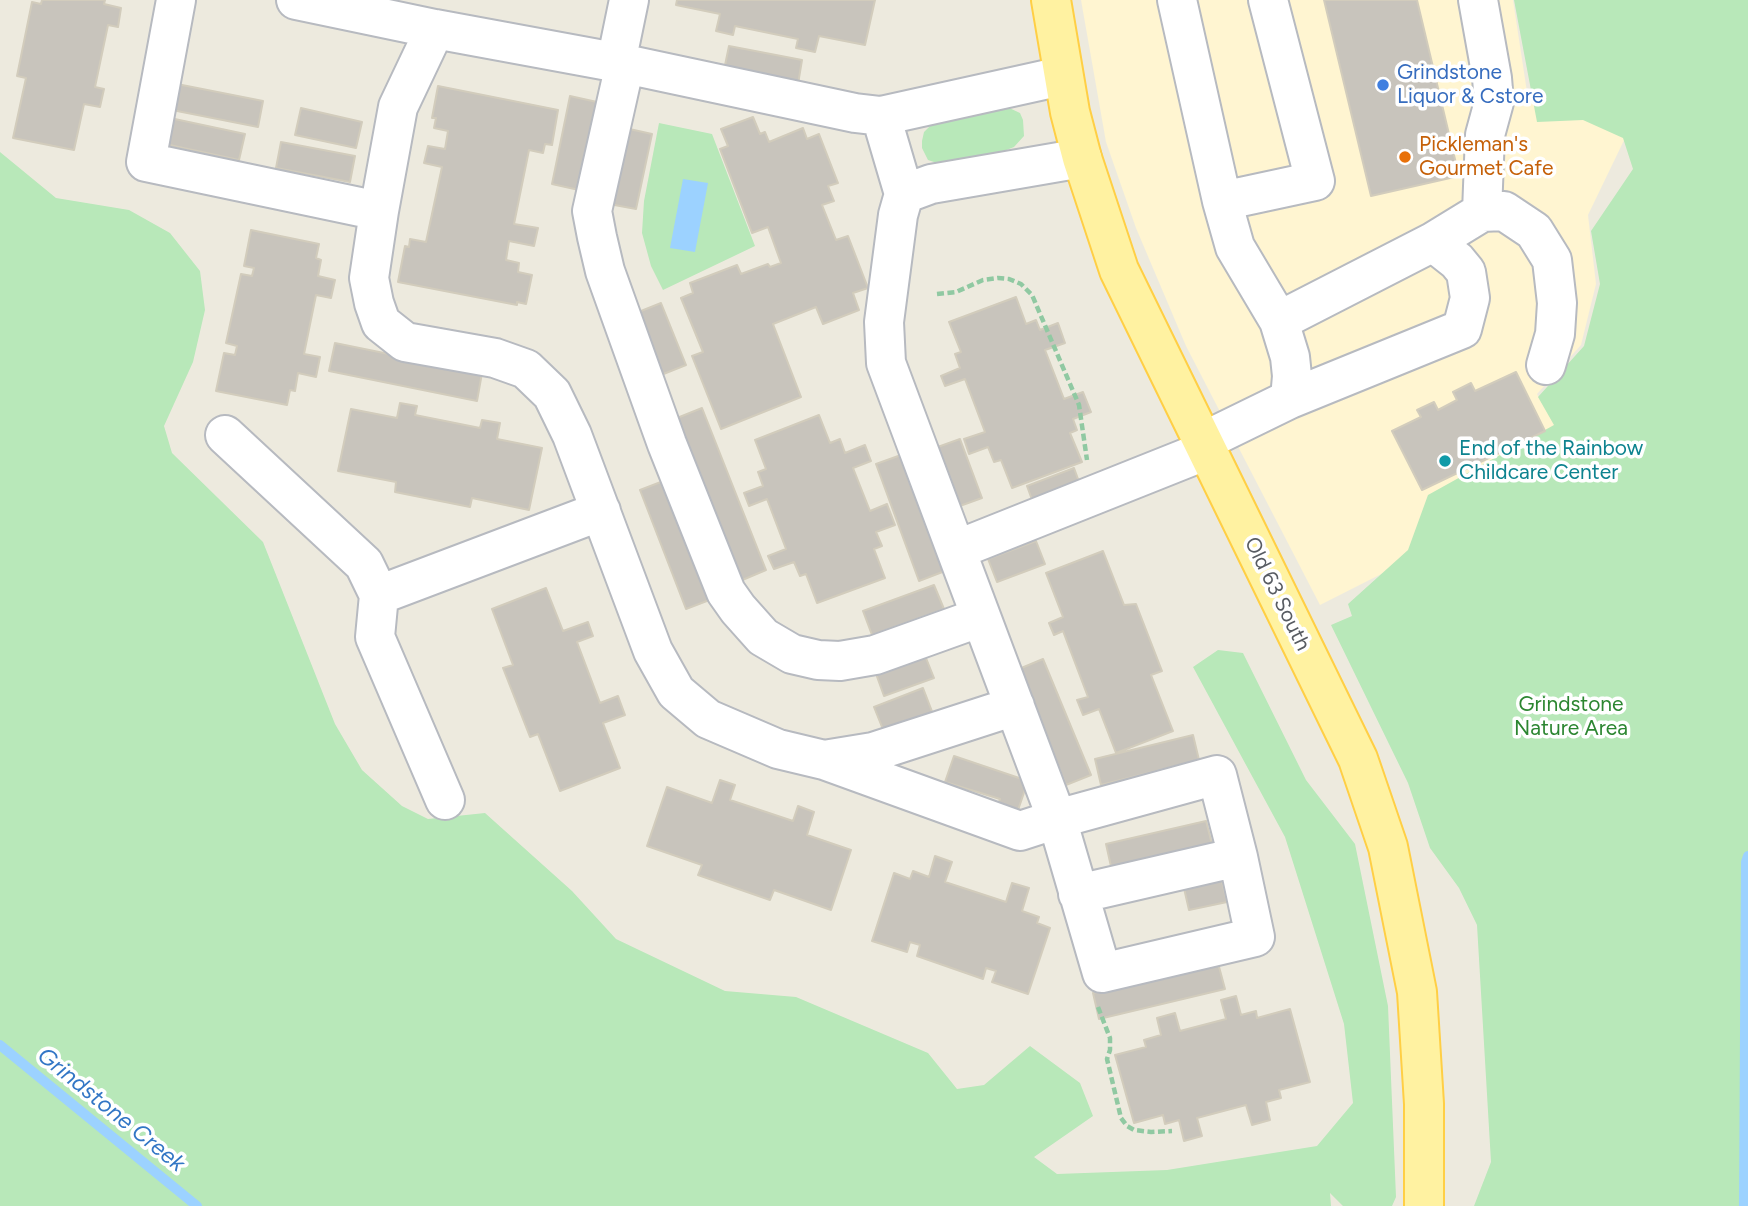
<!DOCTYPE html>
<html>
<head>
<meta charset="utf-8">
<style>
	body { margin:0 }
	canvas { display:block; background:#edeade }
</style>
</head>
<body>
<canvas width="1748" height="1206"></canvas>
<script>
const context = document.querySelector('canvas').getContext('2d');
context.lineJoin = 'round';
function fillPath(path, color) {
  context.fillStyle = color;
  context.fill(path, 'evenodd');
}
function poly(rows) {
  const path = new Path2D();
  for (const r of rows) {
    path.moveTo(r[0], r[1]);
    for (let i = 2; i < r.length; i += 2) path.lineTo(r[i], r[i + 1]);
  }
  return path;
}
function stroke(path, color, width, dash) {
  context.strokeStyle = color;
  context.lineWidth = width;
  context.lineCap = dash ? 'butt' : 'round';
  context.setLineDash(dash || []);
  context.stroke(path);
}
function drawText(font, color, halo, rows, align = 'center') {
  context.font = font + ' Figtree,sans-serif';
  context.lineWidth = 7;
  context.setLineDash([]);
  context.textBaseline = 'middle';
  context.strokeStyle = halo;
  context.fillStyle = color;
  for (const [text, x, y, turn = 0] of rows) {
    context.save();
    context.translate(x, y);
    context.rotate((+turn || 0) * Math.PI / 180);
    context.textAlign = isNaN(turn) ? turn : align;
    if (halo) context.strokeText(text, 0, 0);
    context.fillText(text, 0, 0);
    context.restore();
  }
}
const commercial = poly([
	[1081,0,1513,0,1527,92,1588,108,1628,132,1588,215,1596,284,1581,345,1537,394,1581,473,1320,605,1186,346,1136,228,1106,142]
]);
const green = poly([
	[1514,0,1748,0,1748,1206,1474,1206,1491,1162,1477,925,1459,888,1430,848,1408,783,1331,625,1352,616,1348,604,1408,550,1428,495,1554,425,1538,397,1584,346,1600,284,1591,231,1633,169,1623,138,1583,120,1537,122],
	[1005,106,1020,113,1023,120,1024,136,1014,147,999,153,943,165,928,160,922,148,922,141,924,132,931,125],
	[659,123,712,134,755,246,663,290,651,266,642,233,644,201],
	[0,152,56,198,129,210,170,233,200,271,205,310,193,362,164,426,172,453,263,542,335,724,362,770,402,806,428,819,485,813,572,891,616,939,725,991,796,997,928,1053,957,1089,984,1085,1030,1046,1080,1083,1093,1116,1034,1157,1057,1174,1167,1170,1317,1146,1353,1103,1344,1024,1285,837,1193,667,1218,650,1243,653,1306,780,1355,844,1388,1006,1396,1197,1392,1206,1343,1206,1330,1193,1331,1206,0,1206]
]);
const water = poly([
	[683,179,708,183,695,252,670,248]
]);
const stream = poly([
	[0,1045,197,1206],
	[1744,1206,1746,862,1748,856]
]);
const building = poly([
	[42,0,105,0,104,4,121,8,118,27,108,25,95,87,104,89,100,107,84,104,74,150,13,138,26,78,17,76,32,2,41,4,42,0],
	[677,0,875,0,865,45,819,36,815,52,796,48,798,39,735,26,733,35,716,31,720,14,676,5,677,0],
	[1324,0,1417,0,1459,176,1371,196,1324,0],
	[729,46,802,60,798,84,724,70,729,46],
	[177,84,263,101,258,127,172,110,177,84],
	[438,86,558,110,552,145,545,144,543,153,529,150,514,224,538,228,534,246,509,241,506,260,519,263,518,272,532,275,526,304,517,302,517,305,398,282,405,246,409,247,410,239,426,242,442,167,424,163,428,146,445,149,448,131,434,128,436,118,432,118,438,86],
	[570,96,597,102,579,190,552,184,570,96],
	[301,108,362,122,356,148,295,135,301,108],
	[753,117,760,134,765,132,769,142,803,128,807,139,819,134,838,183,828,186,834,201,822,205,836,240,848,236,868,288,853,293,859,310,823,324,816,307,773,324,801,397,721,429,692,356,703,352,681,298,693,293,690,283,737,265,741,274,768,264,770,267,781,263,768,227,752,233,720,149,728,146,721,129,753,117],
	[170,118,245,134,239,160,165,144,170,118],
	[625,128,652,134,636,209,609,204,625,128],
	[281,142,355,156,350,182,276,168,281,142],
	[251,230,319,244,316,258,321,260,318,276,335,280,331,298,316,295,304,354,320,357,316,377,298,373,295,391,290,390,287,405,216,391,224,353,235,355,237,346,226,343,241,274,252,276,254,268,244,266,251,230],
	[1016,297,1026,324,1036,320,1040,330,1058,323,1065,343,1045,350,1064,399,1083,392,1091,412,1073,419,1077,430,1070,433,1082,462,1012,488,1001,460,994,462,988,447,969,454,964,439,985,432,965,379,945,386,941,376,960,368,955,354,961,352,949,322,1016,297],
	[661,303,686,365,661,375,636,313,661,303],
	[335,343,482,373,477,401,329,371,335,343],
	[1516,372,1545,431,1422,490,1392,431,1421,417,1417,410,1434,402,1438,410,1457,400,1453,392,1471,383,1475,391,1516,372],
	[400,403,417,406,415,415,480,428,482,420,500,423,497,439,542,448,529,510,472,498,470,507,395,492,396,482,338,471,351,409,397,418,400,403],
	[702,408,766,570,740,581,677,418,702,408],
	[819,415,830,443,840,439,845,453,865,445,871,461,853,468,870,511,887,504,895,525,876,532,882,546,874,549,885,578,817,603,806,574,800,576,794,562,774,569,768,556,786,549,767,499,749,506,744,493,763,486,758,472,766,469,755,440,819,415],
	[960,439,982,498,957,507,935,448,960,439],
	[901,455,945,571,919,581,876,464,901,455],
	[1074,468,1082,490,1035,508,1027,486,1074,468],
	[666,480,712,599,686,609,640,490,666,480],
	[1036,541,1045,564,997,582,988,559,1036,541],
	[1103,551,1124,605,1136,604,1162,671,1151,675,1173,731,1116,753,1099,709,1083,715,1077,700,1088,697,1063,631,1054,635,1049,623,1063,617,1046,573,1103,551],
	[934,585,944,609,872,635,863,611,934,585],
	[546,588,563,631,588,622,593,636,577,642,600,703,618,696,625,715,603,723,620,768,560,791,538,734,530,737,503,668,513,665,492,609,546,588],
	[924,653,934,678,884,696,875,671,924,653],
	[1043,659,1091,775,1066,785,1019,669,1043,659],
	[923,688,933,714,884,732,874,707,923,688],
	[1193,735,1199,760,1101,785,1095,759,1193,735],
	[954,756,1028,781,1017,813,997,807,1000,799,945,782,954,756],
	[720,780,735,785,730,800,793,821,798,806,814,812,807,835,851,850,831,910,774,890,770,900,698,875,702,865,647,846,667,787,712,803,720,780],
	[1206,821,1213,848,1112,871,1106,844,1206,821],
	[935,856,952,862,945,882,1006,902,1012,883,1029,888,1022,911,1039,917,1037,923,1050,928,1028,994,992,982,996,971,986,968,983,979,917,956,920,945,910,942,907,952,872,941,894,873,910,879,913,871,929,877,935,856],
	[1221,877,1227,902,1189,910,1183,884,1221,877],
	[1218,963,1225,989,1099,1019,1093,993,1218,963],
	[1236,996,1241,1015,1256,1011,1257,1018,1290,1009,1310,1082,1279,1090,1281,1098,1266,1102,1270,1120,1252,1125,1246,1105,1197,1118,1202,1136,1184,1141,1179,1120,1165,1124,1163,1115,1134,1123,1115,1055,1146,1047,1144,1040,1161,1035,1157,1018,1175,1013,1180,1031,1226,1019,1221,1000,1236,996]
]);
const path = poly([
	[937,294,956,292,983,280,998,278,1009,279,1021,284,1032,295,1079,405,1087,460],
	[1098,1007,1110,1038,1110,1050,1107,1059,1121,1118,1127,1126,1134,1130,1151,1132,1172,1131]
]);
const minor = poly([
	[176,0,146,162,379,211,398,107,435,29],
	[296,0,435,29,625,64,855,113,881,116,1062,76],
	[1177,0,1222,201,1235,247,1279,321,1290,357,1292,376,1290,399,1202,442],
	[1478,0,1492,78,1494,102,1485,135,1482,212],
	[616,63,629,0],
	[625,64,592,211,597,237,605,271,667,444,726,592,738,609,763,637,792,654,818,660,840,661,875,655,981,617],
	[881,116,904,194,898,215,884,322,886,363,956,550],
	[904,194,931,184,1082,158],
	[1222,201,1315,181,1268,0],
	[379,211,369,278,374,303,381,323,405,342,495,358,526,369,552,394,572,435,653,651,676,692,708,719,778,749,824,760,873,752,1015,706],
	[1279,321,1433,242,1482,212,1504,211,1534,231,1552,260,1557,303,1555,334,1546,365],
	[1290,399,1462,329,1470,298,1466,272,1457,261,1433,242],
	[225,435,364,564,379,595],
	[824,760,1020,831,1057,819,1217,775,1238,857,1255,937,1102,973,1057,819,956,550,1207,450],
	[445,800,375,637,379,595,601,511],
	[1078,894,1238,857]
]);
const major = poly([
	[1051,0,1070,112,1082,158,1119,270,1358,759,1388,847,1417,992,1424,1104,1424,1206]
]);
const markers = [
	[1383,85,7,"#3f7fe0"],
	[1405,157,7,"#e8710a"],
	[1445,461,7,"#0f9aa8"]
];
const shopNames = [
	["Grindstone",1397,73],
	["Liquor & Cstore",1397,97]
];
const foodNames = [
	["Pickleman's",1419,145],
	["Gourmet Cafe",1419,169]
];
const cultureNames = [
	["End of the Rainbow",1459,449],
	["Childcare Center",1459,473]
];
const streetNames = [
	["Old 63 South",1277,594,64]
];
const parkNames = [
	["Grindstone",1571,705],
	["Nature Area",1571,729]
];
const waterNames = [
	["Grindstone Creek",111,1110,39]
];
fillPath(commercial, '#fff5d1');
fillPath(green, '#b8e8b9');
fillPath(water, '#9cd2ff');
stroke(stream, '#9cd2ff', 10);
fillPath(building, '#c8c4bc');
stroke(building, '#d2ccbc', 2);
stroke(minor, '#b7bac0', 42);
stroke(major, '#ffcf45', 42);
stroke(path, '#90c9a2', 4.5, [7, 3.5]);
stroke(minor, '#fff', 38);
stroke(major, '#fff2a1', 38);
for (const [x, y, r, color] of markers) {
  const dot = new Path2D();
  dot.arc(x, y, r, 0, 2 * Math.PI);
  context.fillStyle = color;
  context.fill(dot);
  stroke(dot, '#fff', 2.5);
}
drawText('21px', '#366cbe', '#fff', shopNames, 'left');
drawText('21px', '#c56008', '#fff', foodNames, 'left');
drawText('21px', '#0d838f', '#fff', cultureNames, 'left');
drawText('21px', '#585c62', '#fff', streetNames);
drawText('21px', '#2c8631', '#fff', parkNames);
drawText('italic 23px', '#3276c5', '#fff', waterNames);
</script>
</body>
</html>
